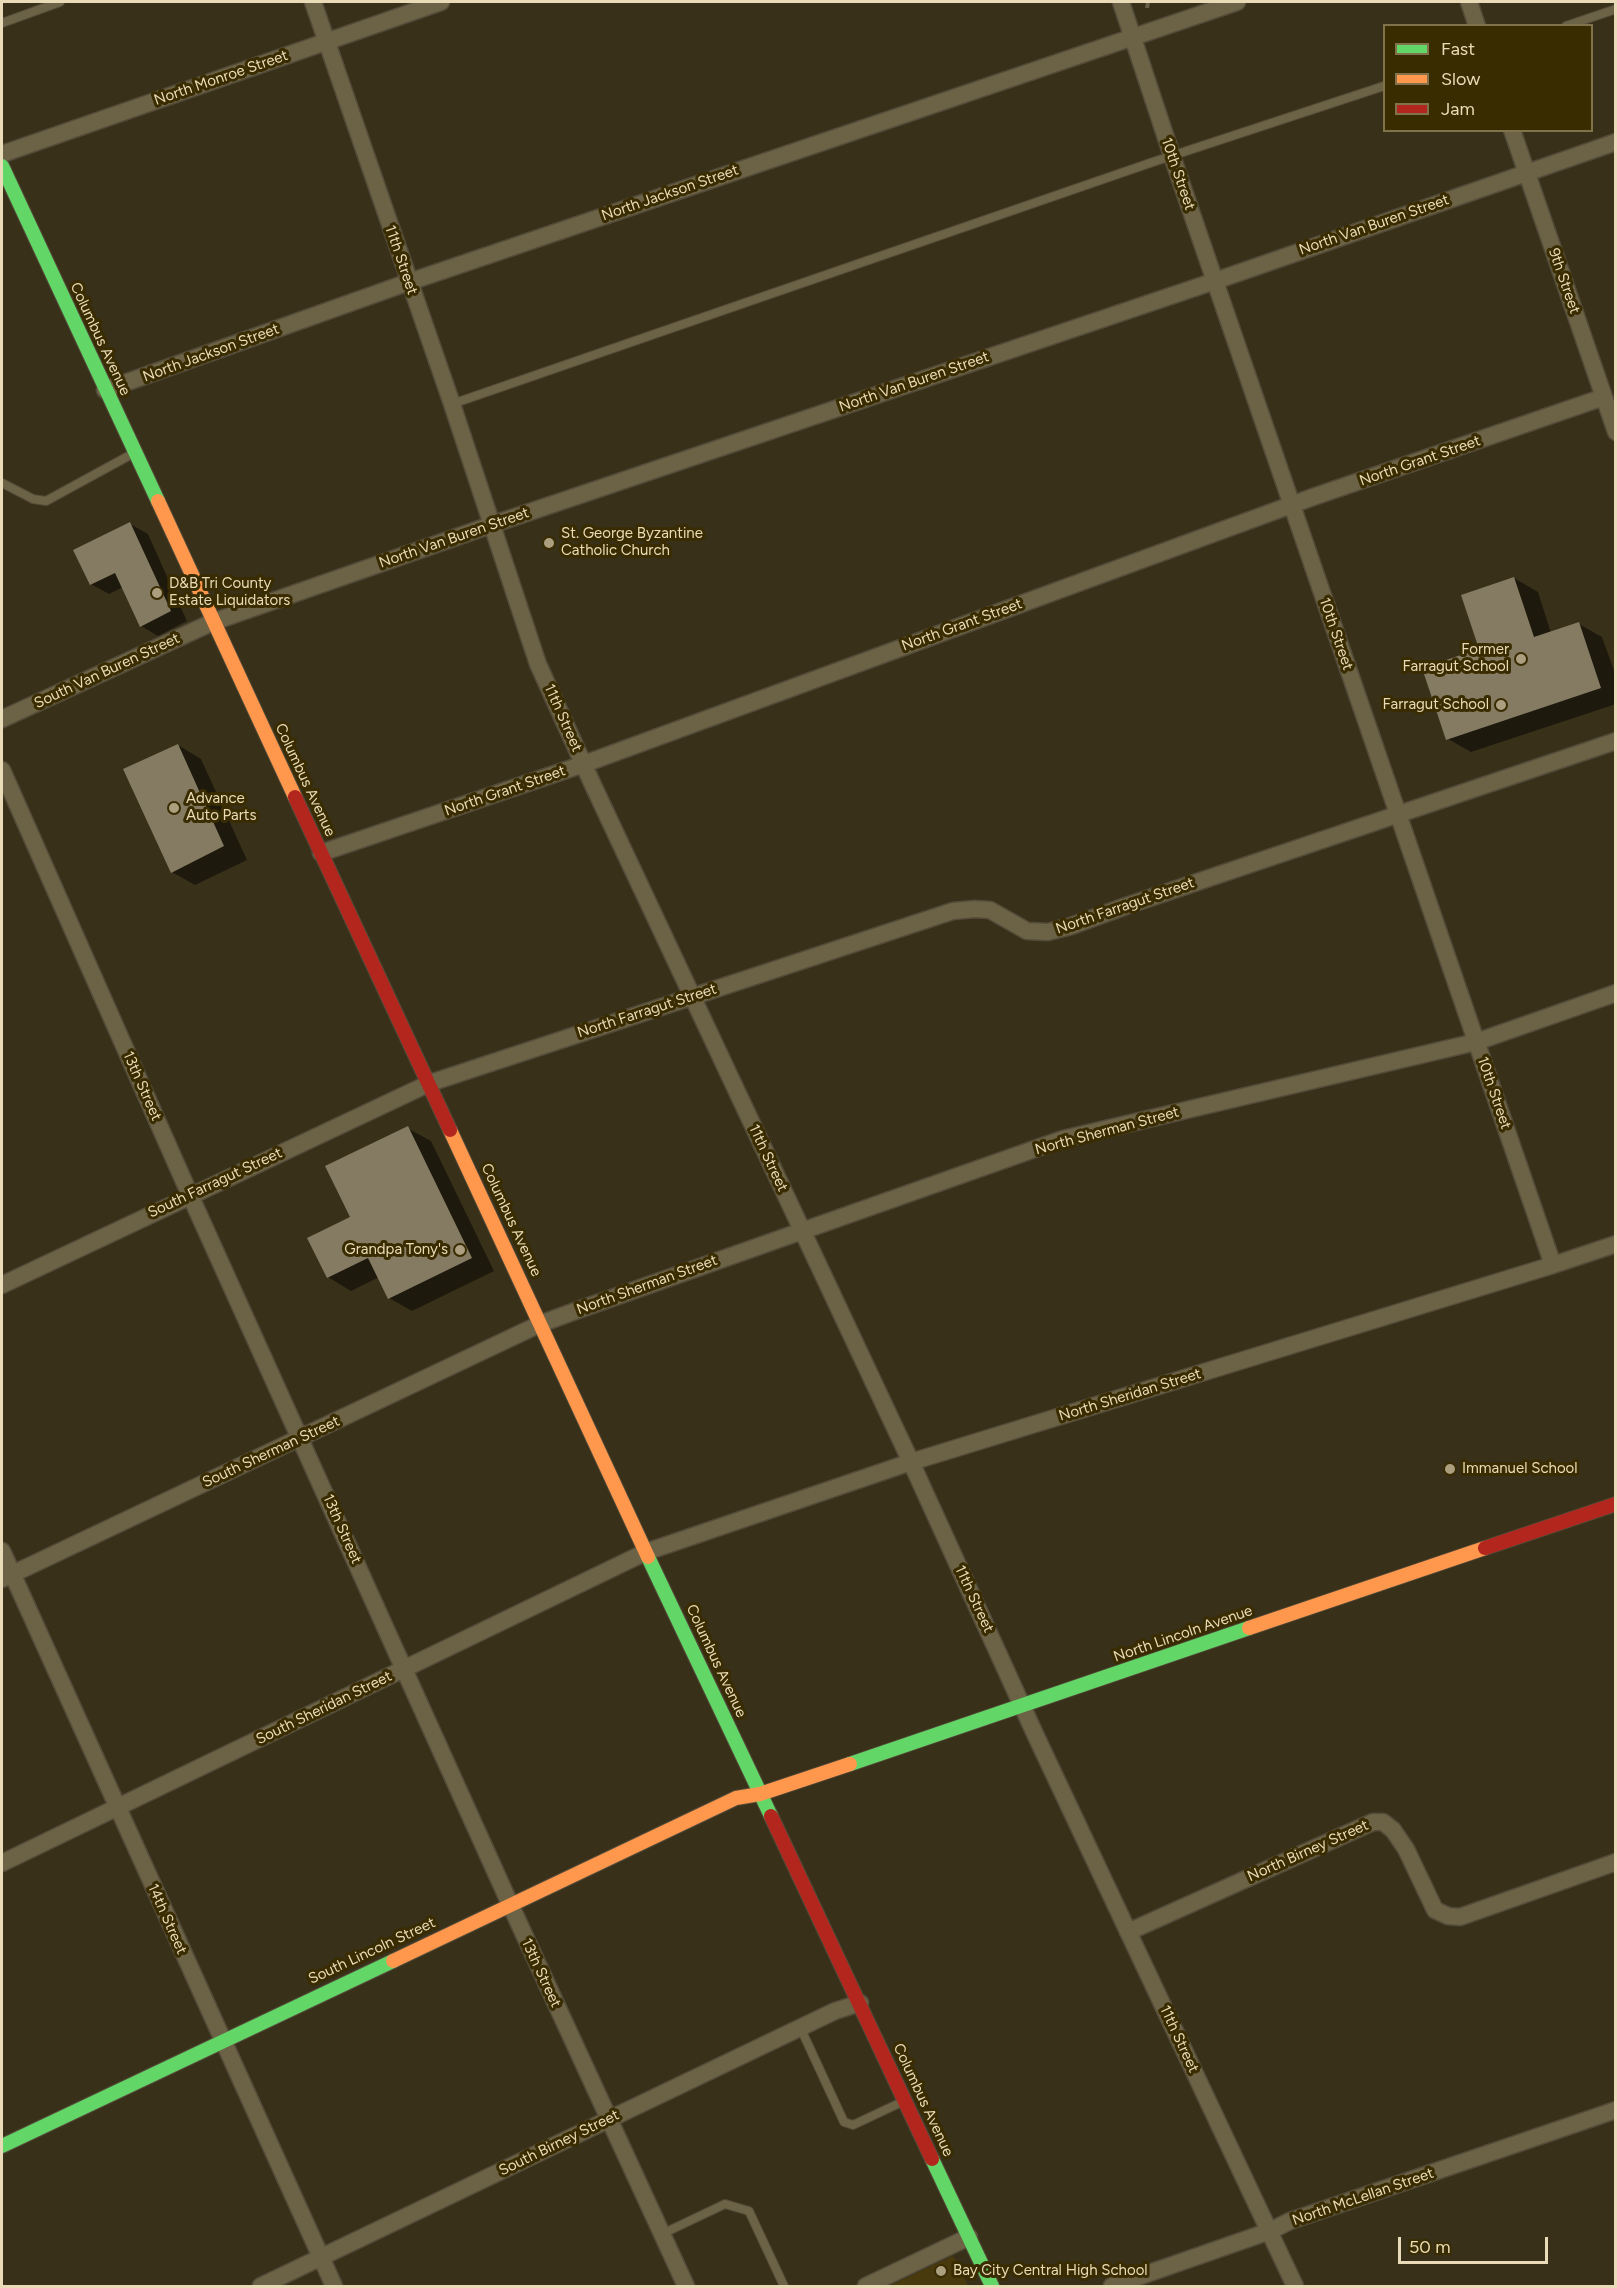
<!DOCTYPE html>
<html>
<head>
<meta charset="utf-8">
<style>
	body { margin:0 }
	#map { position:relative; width:1617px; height:2288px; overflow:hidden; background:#383019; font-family:Figtree,sans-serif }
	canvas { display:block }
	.frame { position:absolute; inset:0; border:3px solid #e9dbb7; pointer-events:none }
	.legend { position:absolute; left:1383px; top:24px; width:210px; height:108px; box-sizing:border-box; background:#3a2c01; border:2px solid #80724a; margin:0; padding:8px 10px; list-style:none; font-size:18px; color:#e9dbb7 }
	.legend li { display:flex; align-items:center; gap:12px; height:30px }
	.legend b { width:30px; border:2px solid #80724a }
	.scale { position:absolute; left:1398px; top:2237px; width:150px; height:27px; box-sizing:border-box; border:3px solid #e9dbb7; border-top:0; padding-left:8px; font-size:18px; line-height:21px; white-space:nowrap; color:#e9dbb7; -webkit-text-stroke:4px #3a2c01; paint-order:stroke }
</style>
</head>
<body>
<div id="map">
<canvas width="1617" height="2288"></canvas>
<div class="frame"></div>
<ul class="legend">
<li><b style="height:8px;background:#63d668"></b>Fast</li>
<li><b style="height:8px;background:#ff974d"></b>Slow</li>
<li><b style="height:8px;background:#b3261e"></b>Jam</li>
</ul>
<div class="scale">50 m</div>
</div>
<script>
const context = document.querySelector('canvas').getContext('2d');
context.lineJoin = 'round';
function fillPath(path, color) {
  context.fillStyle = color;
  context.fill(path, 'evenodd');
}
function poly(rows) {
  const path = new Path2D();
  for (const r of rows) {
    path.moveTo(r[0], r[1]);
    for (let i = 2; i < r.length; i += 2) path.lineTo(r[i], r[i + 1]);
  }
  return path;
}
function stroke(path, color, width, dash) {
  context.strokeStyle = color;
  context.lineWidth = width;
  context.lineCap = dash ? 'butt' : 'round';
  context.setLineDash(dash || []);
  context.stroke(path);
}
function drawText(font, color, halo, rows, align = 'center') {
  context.font = font + ' Figtree,sans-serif';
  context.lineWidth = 6;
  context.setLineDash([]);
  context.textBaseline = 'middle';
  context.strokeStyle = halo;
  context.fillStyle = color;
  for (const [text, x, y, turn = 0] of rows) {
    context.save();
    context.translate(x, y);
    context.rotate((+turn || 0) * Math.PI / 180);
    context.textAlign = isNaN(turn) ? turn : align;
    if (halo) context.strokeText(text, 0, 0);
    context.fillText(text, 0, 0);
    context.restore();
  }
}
const built = poly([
	[953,2256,968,2286,889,2286]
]);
const shadow = poly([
	[130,524,148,534,187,621,158,636,141,626,123,587,109,594,91,584,75,551],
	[1514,578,1538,592,1551,633,1579,624,1602,637,1616,676,1616,704,1471,752,1448,739,1480,650],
	[178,745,201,759,247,860,195,885,172,872],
	[407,1128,431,1141,494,1271,412,1311,389,1298,379,1277,351,1291,328,1277,352,1218]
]);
const building = poly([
	[130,522,171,611,140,627,115,573,90,585,73,550],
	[1514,577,1534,637,1579,622,1601,688,1446,740,1422,668,1479,649,1461,595],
	[178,744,224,846,171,873,123,769],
	[408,1126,472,1258,388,1299,368,1258,327,1278,307,1238,350,1217,325,1166]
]);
const path = poly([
	[1147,8,1148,2]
]);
const lane = poly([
	[2,23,60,2],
	[1566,26,1616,9],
	[452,404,1150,163,1384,86],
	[2,483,33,499,46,501,134,453],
	[800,2027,844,2122,853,2125,904,2101],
	[662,2234,725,2204,749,2211,784,2286]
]);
const street = poly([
	[313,2,452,404,538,664,592,783,911,1462,1035,1734,1295,2286],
	[1121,2,1172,156,1553,1265],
	[1469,2,1477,26],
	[1512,130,1616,432],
	[2,154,441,2],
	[105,390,409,282,1237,2],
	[2,719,213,622,491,525,1215,281,1616,142],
	[2,770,190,1195,510,1904,686,2286],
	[321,853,584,764,1313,497,1604,397],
	[2,1285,430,1083,953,911,975,909,990,910,1027,931,1048,932,1071,926,1126,906,1616,741],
	[2,1551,334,2286],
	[2,1579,540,1324,578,1310,1063,1139,1476,1042,1616,993],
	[2,1863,646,1552,911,1462,1553,1265,1616,1244],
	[1128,1932,1373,1822,1383,1822,1393,1830,1406,1849,1435,1910,1448,1916,1460,1917,1616,1862],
	[261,2286,835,2011,860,2003],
	[866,2286,969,2237],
	[1112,2286,1270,2231,1290,2221,1616,2110]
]);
const fast = poly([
	[2,166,158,501],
	[648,1557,771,1816],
	[850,1764,1249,1628],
	[2,2146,393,1961],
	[932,2159,992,2286]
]);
const slow = poly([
	[158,501,295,797],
	[450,1130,648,1557],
	[1249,1628,1485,1548],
	[393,1961,736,1798,760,1794,850,1764]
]);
const jam = poly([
	[295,797,450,1130],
	[1485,1548,1616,1504],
	[771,1816,932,2159]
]);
const markers = [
	[549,543,6,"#ab9f80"],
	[157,593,6,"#ab9f80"],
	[1521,659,6,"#ab9f80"],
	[1501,705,6,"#ab9f80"],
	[174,808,6,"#ab9f80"],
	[460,1250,6,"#ab9f80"],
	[1450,1469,6,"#ab9f80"],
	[941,2271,6,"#ab9f80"]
];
const streetNames = [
	["North Monroe Street",221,78,-19],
	["10th Street",1178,174,71],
	["North Jackson Street",670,193,-19],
	["North Van Buren Street",1374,225,-19],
	["11th Street",401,260,71],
	["9th Street",1564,281,71],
	["Columbus Avenue",100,339,65],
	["North Jackson Street",211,353,-20],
	["North Van Buren Street",914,382,-19],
	["North Grant Street",1420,461,-19],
	["North Van Buren Street",454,538,-19],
	["North Grant Street",962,625,-20],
	["10th Street",1336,634,71],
	["South Van Buren Street",107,671,-25],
	["11th Street",563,718,66],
	["Columbus Avenue",305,780,65],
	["North Grant Street",505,791,-19],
	["North Farragut Street",1125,906,-19],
	["North Farragut Street",647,1011,-18],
	["13th Street",142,1086,66],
	["10th Street",1494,1093,71],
	["North Sherman Street",1107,1131,-15],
	["11th Street",768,1158,65],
	["South Farragut Street",215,1183,-25],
	["Columbus Avenue",511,1220,65],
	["North Sherman Street",647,1285,-20],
	["North Sheridan Street",1130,1395,-17],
	["South Sherman Street",271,1452,-25],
	["13th Street",342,1529,66],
	["11th Street",974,1599,65],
	["North Lincoln Avenue",1183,1634,-19],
	["Columbus Avenue",716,1661,65],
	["South Sheridan Street",324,1708,-26],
	["North Birney Street",1308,1851,-24],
	["14th Street",167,1919,66],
	["South Lincoln Street",372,1951,-25],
	["13th Street",541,1973,65],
	["11th Street",1179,2039,65],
	["Columbus Avenue",923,2100,65],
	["South Birney Street",559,2143,-26],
	["North McLellan Street",1363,2197,-19]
];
const poiNames = [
	["St. George Byzantine",561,534],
	["Catholic Church",561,551],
	["D&B Tri County",169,584],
	["Estate Liquidators",169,601],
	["Former",1509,650,"right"],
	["Farragut School",1509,667,"right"],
	["Farragut School",1489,705,"right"],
	["Advance",186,799],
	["Auto Parts",186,816],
	["Grandpa Tony's",448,1250,"right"],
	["Immanuel School",1462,1469],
	["Bay City Central High School",953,2271]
];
fillPath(built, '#493a0e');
fillPath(shadow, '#0007');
fillPath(building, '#847b62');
stroke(lane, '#534b39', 10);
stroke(street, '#534b39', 19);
stroke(fast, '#534b39', 16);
stroke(slow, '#534b39', 16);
stroke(jam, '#534b39', 16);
stroke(path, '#686048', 4, [6, 3]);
stroke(lane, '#6c6245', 8);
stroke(street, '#6c6245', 16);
stroke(fast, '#63d668', 14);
stroke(slow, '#ff974d', 14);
stroke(jam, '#b3261e', 14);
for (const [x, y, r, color] of markers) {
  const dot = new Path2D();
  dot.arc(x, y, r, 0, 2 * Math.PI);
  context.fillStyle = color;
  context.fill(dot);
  stroke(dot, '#3a2c01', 2);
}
drawText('15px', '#e9dbb7', '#3a2c01', streetNames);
drawText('15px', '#e9dbb7', '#3a2c01', poiNames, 'left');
</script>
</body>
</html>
